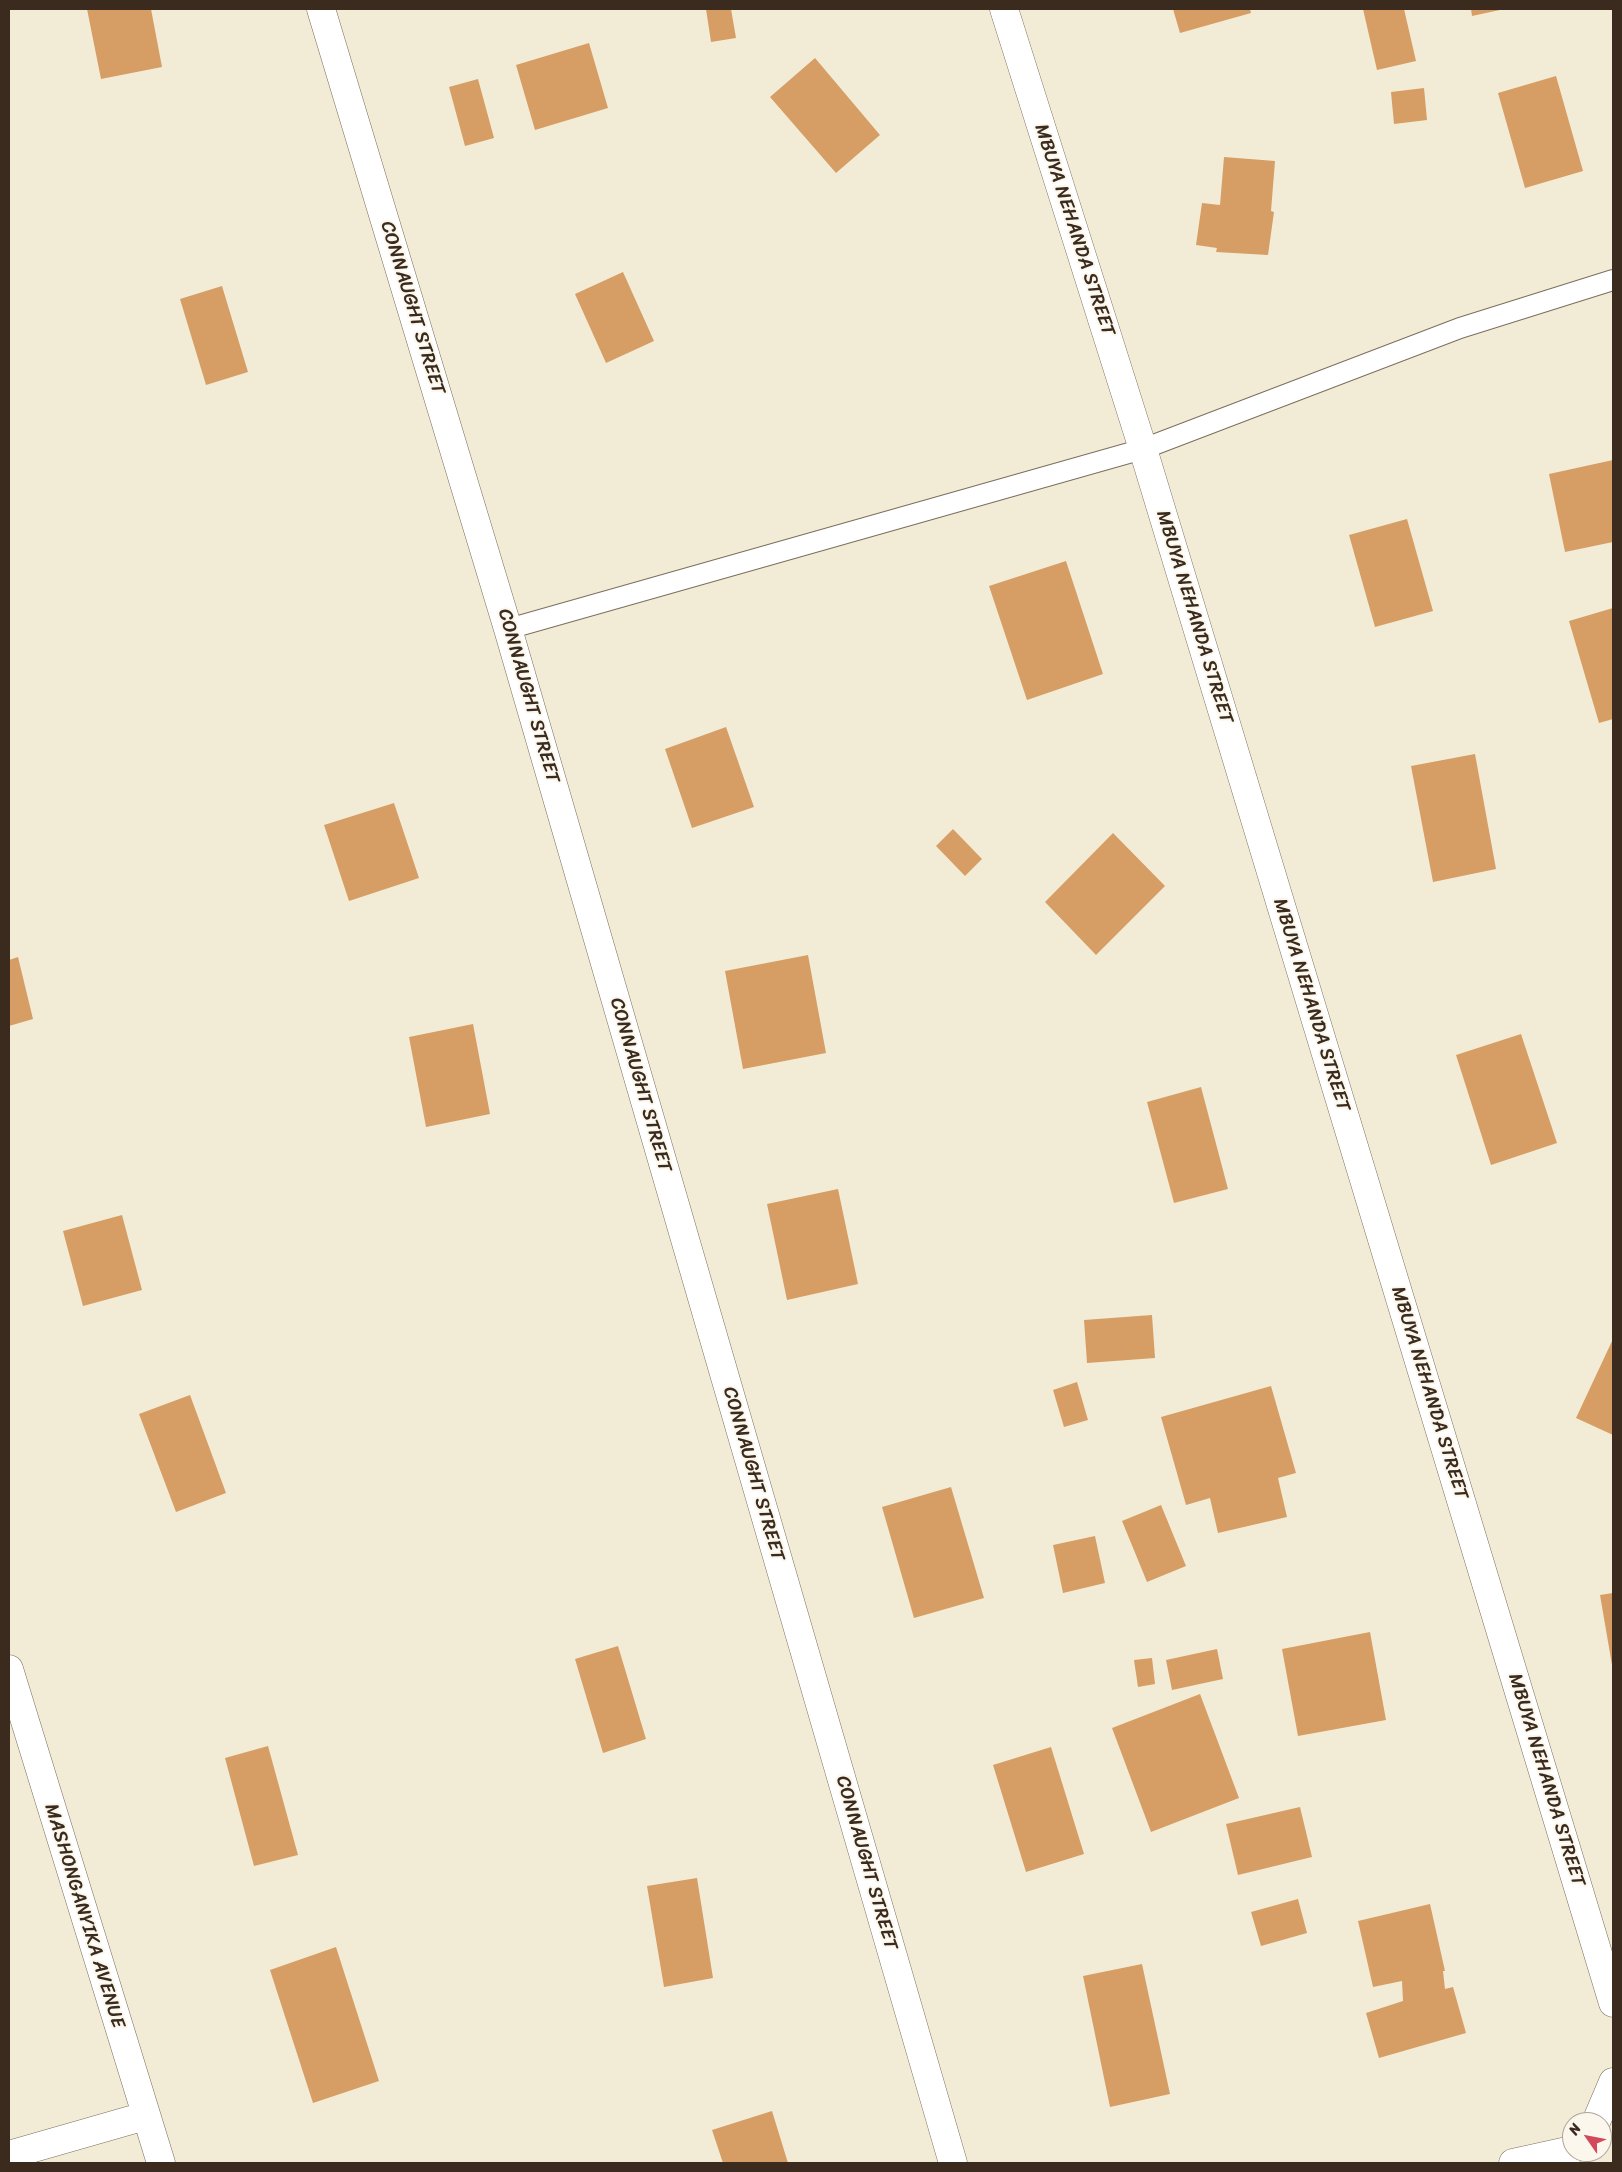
<!DOCTYPE html>
<html>
<head>
<meta charset="utf-8">
<style>
	body { margin:0 }
	#map { position:relative; width:1622px; height:2172px; overflow:hidden; background:#f2ecd6; font-family:Sriracha,sans-serif }
	canvas { display:block }
	.frame { position:absolute; inset:0; border:10px solid #3b2a1e; pointer-events:none }
	.north { position:absolute; left:1562px; top:2112px; width:50px; height:50px; box-sizing:border-box; background:#fbf7ec; border:1px solid #aea59a; border-radius:50%; rotate:303deg; font-size:14px; font-weight:700; line-height:20px; text-align:center; color:#3b2a1e }
	.north::after { content:''; display:block; margin:auto; width:18px; height:22px; background:#d1495b; clip-path:polygon(50% 0,100% 100%,50% 72%,0 100%) }
</style>
</head>
<body>
<div id="map">
<canvas width="1622" height="2172"></canvas>
<div class="frame"></div>
<div class="north">N</div>
</div>
<script>
const context = document.querySelector('canvas').getContext('2d');
context.lineJoin = 'round';
function fillPath(path, color) {
  context.fillStyle = color;
  context.fill(path, 'evenodd');
}
function poly(rows) {
  const path = new Path2D();
  for (const r of rows) {
    path.moveTo(r[0], r[1]);
    for (let i = 2; i < r.length; i += 2) path.lineTo(r[i], r[i + 1]);
  }
  return path;
}
function stroke(path, color, width, dash) {
  context.strokeStyle = color;
  context.lineWidth = width;
  context.lineCap = dash ? 'butt' : 'round';
  context.setLineDash(dash || []);
  context.stroke(path);
}
function drawText(font, color, halo, rows, align = 'center') {
  context.font = font + ' Sriracha,sans-serif';
  context.lineWidth = 4;
  context.setLineDash([]);
  context.textBaseline = 'middle';
  context.strokeStyle = halo;
  context.fillStyle = color;
  for (const [text, x, y, turn = 0] of rows) {
    context.save();
    context.translate(x, y);
    context.rotate((+turn || 0) * Math.PI / 180);
    context.textAlign = isNaN(turn) ? turn : align;
    if (halo) context.strokeText(text, 0, 0);
    context.fillText(text, 0, 0);
    context.restore();
  }
}
const building = poly([
	[87,9,151,9,162,67,101,79],
	[706,9,731,9,736,38,711,42],
	[1173,9,1250,9,1251,13,1180,33],
	[1363,9,1404,9,1416,61,1377,70],
	[1471,9,1500,9,1500,10,1472,16],
	[589,43,608,108,535,130,516,65],
	[815,58,880,135,836,173,770,97],
	[1556,76,1583,171,1525,188,1498,93],
	[478,79,494,138,465,146,449,87],
	[1424,88,1427,120,1394,124,1391,92],
	[1224,157,1275,161,1271,211,1274,212,1268,255,1216,252,1217,248,1196,245,1202,203,1220,205],
	[623,272,654,341,606,363,575,294],
	[222,286,248,372,206,385,180,299],
	[1613,460,1613,542,1565,552,1549,474],
	[1407,519,1433,611,1375,627,1349,535],
	[1066,561,1103,674,1027,700,989,586],
	[1613,608,1613,719,1599,723,1569,621],
	[726,727,754,807,692,828,665,749],
	[1475,754,1496,869,1433,882,1411,766],
	[394,803,419,878,349,901,324,825],
	[953,829,982,859,965,876,936,846],
	[1113,833,1165,886,1096,955,1045,902],
	[808,955,826,1053,743,1069,725,971],
	[18,957,33,1019,9,1026,9,960],
	[473,1024,490,1114,426,1127,409,1037],
	[1521,1034,1557,1143,1491,1165,1456,1055],
	[1201,1087,1228,1189,1174,1203,1147,1102],
	[838,1189,858,1284,787,1300,767,1204],
	[122,1215,142,1290,83,1306,63,1231],
	[1152,1315,1155,1358,1087,1363,1084,1320],
	[1613,1339,1613,1435,1576,1418],
	[1077,1382,1088,1420,1064,1427,1053,1390],
	[1271,1386,1296,1473,1278,1478,1287,1517,1218,1533,1210,1498,1186,1505,1161,1417],
	[190,1395,226,1493,176,1512,139,1414],
	[951,1487,984,1598,914,1618,882,1507],
	[1161,1505,1186,1566,1147,1582,1122,1521],
	[1095,1536,1105,1583,1063,1593,1053,1545],
	[1613,1593,1613,1665,1612,1665,1600,1595],
	[1370,1632,1386,1720,1298,1736,1282,1649],
	[618,1646,646,1739,603,1753,575,1659],
	[1217,1649,1223,1679,1172,1690,1166,1660],
	[1152,1658,1155,1684,1138,1687,1134,1660],
	[1200,1694,1239,1798,1151,1832,1112,1728],
	[268,1746,298,1855,254,1866,225,1758],
	[1051,1747,1084,1854,1026,1872,993,1765],
	[1300,1807,1312,1857,1238,1875,1226,1824],
	[697,1878,713,1978,664,1987,647,1886],
	[1298,1899,1307,1933,1261,1946,1251,1912],
	[1430,1904,1445,1971,1443,1971,1445,1989,1453,1987,1466,2033,1379,2058,1366,2013,1403,2001,1402,1981,1373,1987,1358,1921],
	[336,1947,379,2081,313,2103,270,1970],
	[1142,1964,1170,2094,1110,2107,1083,1976],
	[772,2111,788,2163,723,2163,712,2130]
]);
const lane = poly([
	[508,629,1143,449,1460,328,1613,280]
]);
const street = poly([
	[321,9,508,629,953,2163],
	[1004,9,1143,449,1613,2003],
	[9,1669,161,2163],
	[1596,2122,1613,2082],
	[9,2155,145,2116],
	[1513,2163,1572,2150]
]);
const streetNames = [
	["MBUYA NEHANDA STREET",1074,230,72],
	["CONNAUGHT STREET",412,308,73],
	["MBUYA NEHANDA STREET",1194,617,73],
	["CONNAUGHT STREET",528,696,74],
	["MBUYA NEHANDA STREET",1311,1005,73],
	["CONNAUGHT STREET",640,1085,74],
	["MBUYA NEHANDA STREET",1429,1393,73],
	["CONNAUGHT STREET",753,1474,74],
	["MBUYA NEHANDA STREET",1546,1780,73],
	["CONNAUGHT STREET",866,1863,74],
	["MASHONGANYIKA AVENUE",84,1916,73]
];
fillPath(building, '#d69e64');
stroke(lane, '#7b6e5e', 22);
stroke(street, '#7b6e5e', 29);
stroke(lane, '#fff', 20);
stroke(street, '#fff', 28);
drawText('19px', '#3b2a1e', '#fbf7ec', streetNames);
</script>
</body>
</html>
